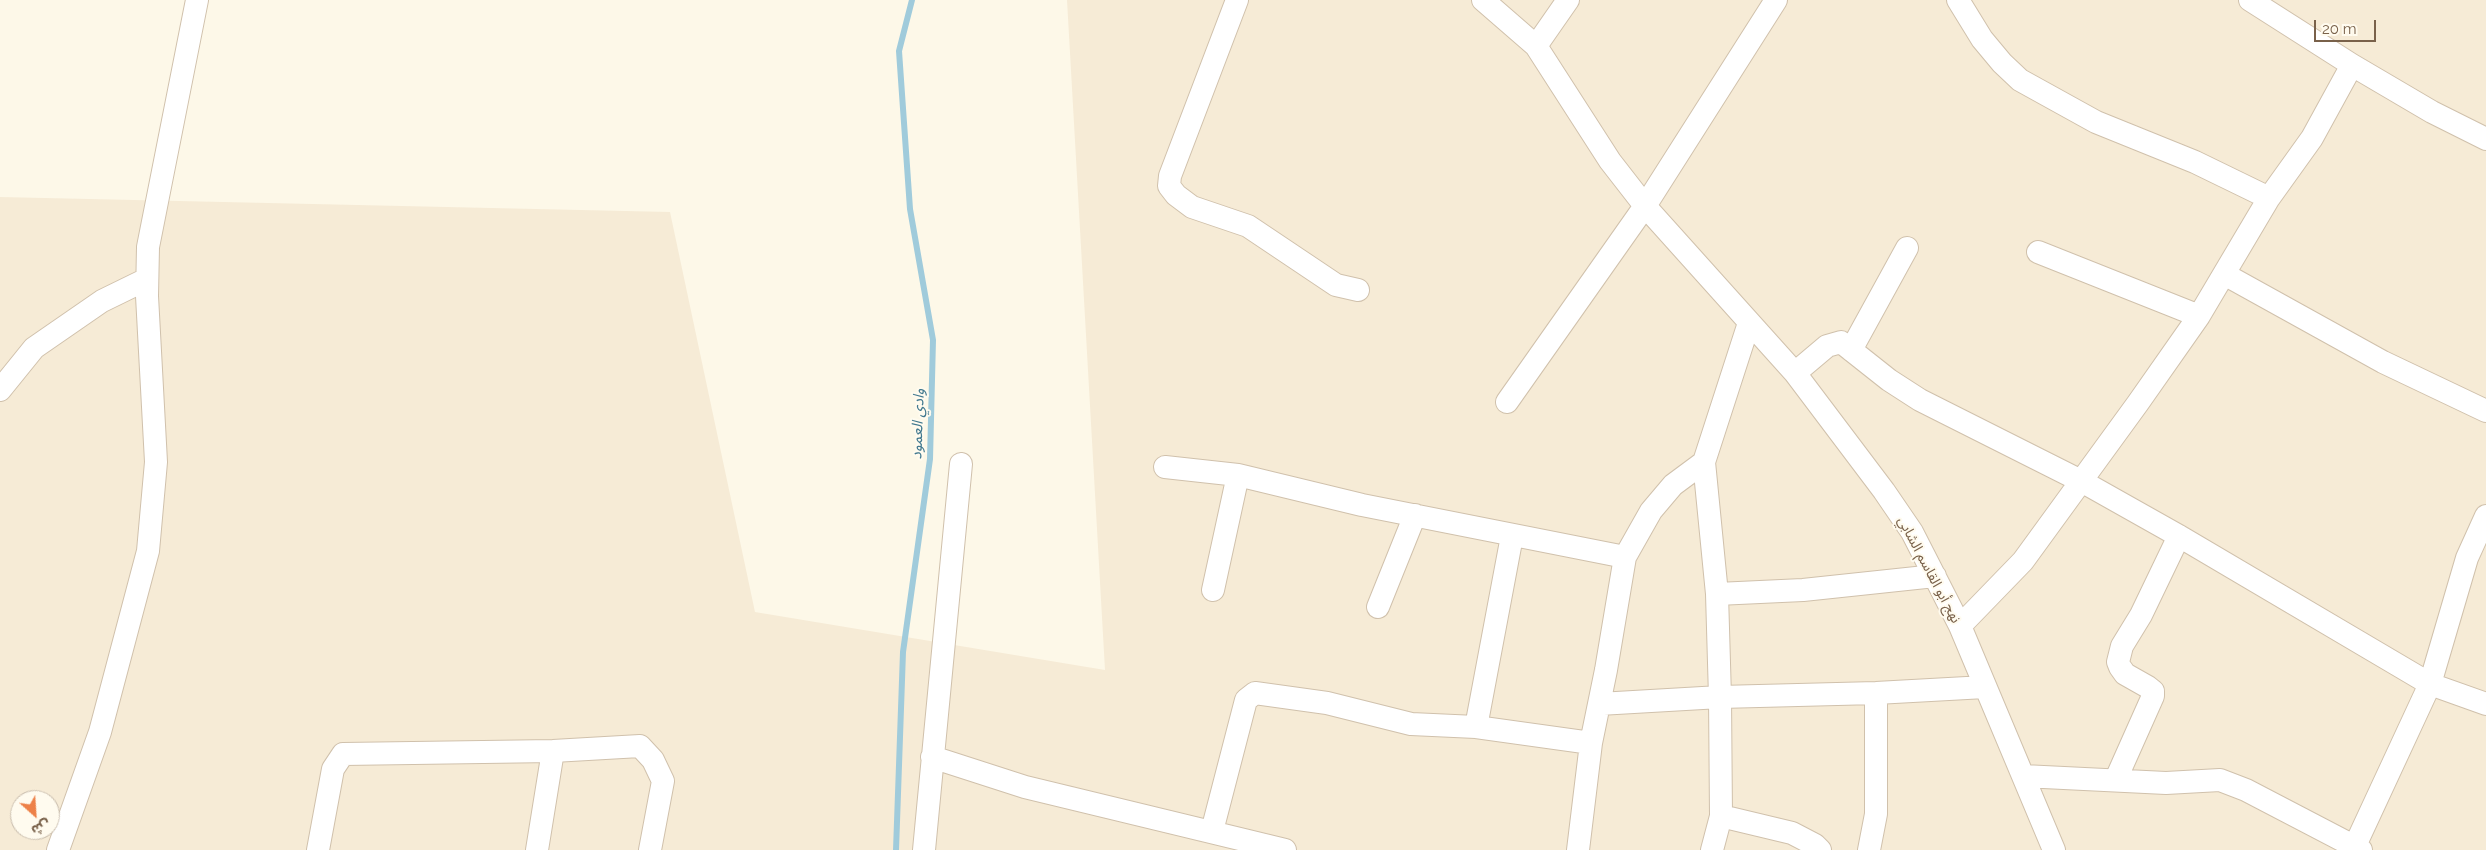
<!DOCTYPE html>
<html>
<head>
<meta charset="utf-8">
<style>
	body { margin:0 }
	#map { position:relative; width:2486px; height:850px; overflow:hidden; background:#fdf8e8; font-family:Raleway,"Noto Sans Arabic",sans-serif }
	canvas { display:block }
	.north { position:absolute; left:10px; top:790px; width:50px; height:50px; box-sizing:border-box; background:#fffbef; border:1px solid #c9bdad; border-radius:50%; rotate:154deg; font-size:14px; font-weight:700; line-height:20px; text-align:center; color:#79614a }
	.north::after { content:''; display:block; margin:auto; width:18px; height:22px; background:#ed8148; clip-path:polygon(50% 0,100% 100%,50% 72%,0 100%) }
	.scale { position:absolute; left:2314px; top:20px; width:62px; height:22px; box-sizing:border-box; border:2px solid #79614a; border-top:0; padding-left:6px; font-size:15px; line-height:18px; white-space:nowrap; color:#79614a; -webkit-text-stroke:4px #fffbef; paint-order:stroke }
</style>
</head>
<body>
<div id="map">
<canvas width="2486" height="850"></canvas>
<div class="north">ش</div>
<div class="scale">20 m</div>
</div>
<script>
const g = document.querySelector('canvas').getContext('2d');
g.lineJoin = 'round';
function fill(path, color) { g.fillStyle = color; g.fill(path, 'evenodd'); }
const shape = rows => new Path2D(rows.map(r => 'M' + r).join(''));
function trace(path, color, width, dash) { g.strokeStyle = color; g.lineWidth = width; g.lineCap = dash ? 'butt' : 'round'; g.setLineDash(dash || []); g.stroke(path); }
function drawText(font, color, halo, rows, align = 'center') {
  g.font = font + ' Raleway,"Noto Sans Arabic",sans-serif'; g.lineWidth = 4; g.setLineDash([]); g.textBaseline = 'middle'; g.strokeStyle = halo; g.fillStyle = color; for (const [text, x, y, turn = 0] of rows) {
    g.save(); g.translate(x, y); g.rotate((+turn || 0) * Math.PI / 180); g.textAlign = isNaN(turn) ? turn : align; if (halo) g.strokeText(text, 0, 0); g.fillText(text, 0, 0); g.restore();
  }
}
fill(shape([
	[1067,0,2486,0,2486,850,0,850,0,197,670,212,755,612,1105,670],
	[20,800,50,800,50,830,20,830]
]), '#f6ebd6');
trace(shape([
	[896,850,903,652,930,459,933,340,910,209,899,51,912,0]
]), '#a0cbdb', 6);
const street = shape([
	[1237,0,1170,176,1169,186,1176,195,1192,207,1248,226,1336,285,1358,290],
	[1483,0,1536,46,1610,161,1645,206,1795,373,1884,491,1912,532,1960,626,2054,850],
	[1958,0,1982,39,2002,63,2020,80,2096,122,2195,162,2269,198],
	[2250,0,2352,65],
	[1536,46,1568,0],
	[2038,252,2199,316],
	[2224,274,2383,362,2486,411],
	[1851,350,1907,248],
	[1795,373,1827,346,1841,342,1889,380,1920,400,2083,482,2179,536,2430,684,2486,704],
	[0,390,34,348,102,301,147,279],
	[1507,402,1645,206,1776,0],
	[1165,467,1238,475,1362,505,1625,557],
	[1213,590,1238,475],
	[1717,594,1803,590,1935,576],
	[1378,607,1415,515],
	[1960,626,2023,561,2138,403,2199,316,2269,198,2312,138,2352,65,2432,112,2486,139],
	[1599,704,1720,697,1876,693,1985,687],
	[1476,727,1512,536],
	[932,757,1025,787,1285,850],
	[2023,776,2166,783,2220,780,2246,790,2361,850],
	[2116,779,2153,696,2153,691,2148,687,2125,674,2120,667,2118,662,2122,646,2141,615,2179,536],
	[1721,816,1792,833,1815,845,1820,850],
	[1212,831,1246,700,1255,693,1327,703,1411,724,1476,727,1591,743],
	[58,850,100,732,148,551,156,462,147,296,148,247,197,0],
	[318,850,333,769,343,754,553,751,640,746,653,760,663,781,650,850],
	[537,850,553,751],
	[924,850,961,464],
	[1578,850,1591,743,1606,670,1625,557,1651,511,1673,485,1704,462],
	[1712,850,1721,816,1720,697,1717,594,1704,462,1749,323],
	[1869,850,1876,814,1876,693],
	[2353,850,2430,684,2467,558,2486,516]
]);
trace(street, '#d0c1ac', 24);
trace(street, '#fff', 22);
drawText('14px', '#79614a', '#fffbef', [
	["نهج أبو القاسم الشابي",1929,570,62]
]);
drawText('italic 15px', '#41788e', '#fffbef', [
	["وادي العمود",918,424,-88]
]);
</script>
</body>
</html>
